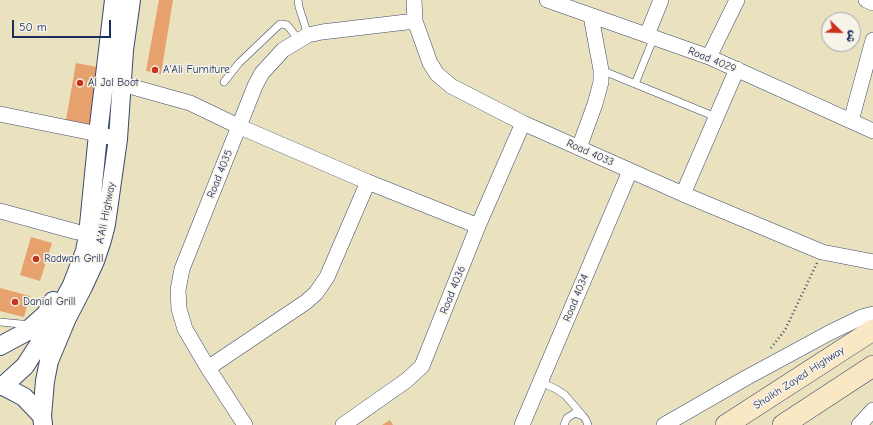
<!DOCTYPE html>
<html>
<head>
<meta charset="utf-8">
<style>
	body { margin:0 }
	#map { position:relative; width:873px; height:425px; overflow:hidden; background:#eae1bf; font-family:"Comic Neue","Playpen Sans Arabic",sans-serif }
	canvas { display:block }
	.north { position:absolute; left:821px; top:12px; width:40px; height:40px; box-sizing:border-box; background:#f7f3e8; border:1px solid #9fa5b1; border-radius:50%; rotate:113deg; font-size:11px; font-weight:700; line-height:16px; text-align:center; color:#1b2f5e }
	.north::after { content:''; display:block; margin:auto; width:14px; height:18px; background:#c8321e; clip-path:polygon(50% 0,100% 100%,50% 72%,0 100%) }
	.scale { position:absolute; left:12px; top:20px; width:99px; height:18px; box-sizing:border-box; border:2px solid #1b2f5e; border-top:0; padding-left:5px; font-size:12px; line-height:14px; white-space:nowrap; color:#1b2f5e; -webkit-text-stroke:3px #f7f3e8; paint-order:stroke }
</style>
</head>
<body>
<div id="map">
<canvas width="873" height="425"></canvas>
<div class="north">ش</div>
<div class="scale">50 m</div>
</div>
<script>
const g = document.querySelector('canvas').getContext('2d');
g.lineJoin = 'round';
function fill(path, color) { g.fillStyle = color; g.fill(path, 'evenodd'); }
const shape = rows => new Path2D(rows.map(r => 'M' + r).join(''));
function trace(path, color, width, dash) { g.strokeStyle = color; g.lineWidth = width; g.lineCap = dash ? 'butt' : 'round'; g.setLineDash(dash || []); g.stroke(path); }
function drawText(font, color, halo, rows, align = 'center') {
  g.font = font + ' "Comic Neue",sans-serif'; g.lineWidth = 3; g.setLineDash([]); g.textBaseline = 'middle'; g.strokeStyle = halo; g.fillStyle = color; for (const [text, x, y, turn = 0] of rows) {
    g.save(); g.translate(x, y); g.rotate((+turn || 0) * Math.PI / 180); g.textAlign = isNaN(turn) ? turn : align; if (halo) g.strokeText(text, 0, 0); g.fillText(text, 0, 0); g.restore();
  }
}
fill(shape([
	[159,0,173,0,161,74,146,71],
	[76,63,103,68,92,125,66,120],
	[31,237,52,243,40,281,20,275],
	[0,288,30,296,24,317,0,311],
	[390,420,393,425,382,425]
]), '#e6a16d');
const service = shape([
	[298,0,299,7,308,35],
	[601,70,716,117],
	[224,82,239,63,280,24,282,24,287,25,299,40],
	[635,84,654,37],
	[0,322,31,325],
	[541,382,556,389,565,395,583,416],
	[564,425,567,418,575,413,583,416,586,420,588,425]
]);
const minor = shape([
	[414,0,415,21,430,63,437,74,451,86,523,123,683,194,822,252,873,262],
	[547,0,709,57,873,131],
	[866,0,873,3],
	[647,35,661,0],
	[709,57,737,0],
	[122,84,190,103,238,126,368,182,478,226],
	[0,114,98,134,118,139],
	[851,121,873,40],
	[579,148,595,104,601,82,601,70,591,16],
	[683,194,737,69],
	[0,211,77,232],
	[208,368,306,302,316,293,327,277,368,182],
	[245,425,208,368,185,329,179,309,178,290,182,269,255,86,262,73,283,50,308,35,322,32,415,21],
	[343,425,407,380,422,366,478,226,523,123],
	[522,425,630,171],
	[664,425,744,379,829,333,862,317,873,314],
	[859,425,873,410]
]);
const tertiary = shape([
	[0,346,26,332,46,314,53,301],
	[0,386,3,386,24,397,42,416,43,424],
	[3,386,25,366,46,333,72,285,85,251,88,235,98,134,114,0],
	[42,416,45,381,49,361,67,318,83,287,95,261,102,240,106,224,118,139,124,50,131,0]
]);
const secondary = shape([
	[726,425,873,330],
	[783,425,873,366]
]);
trace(service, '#3a4a6d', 8);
trace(minor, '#3a4a6d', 16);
trace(tertiary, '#3a4a6d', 20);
trace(secondary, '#3a4a6d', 22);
trace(shape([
	[771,348,785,330,817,263]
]), '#3a4a6d', 2.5, [1, 3]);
trace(service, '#fff', 7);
trace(minor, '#fff', 15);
trace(tertiary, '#fff', 18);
trace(secondary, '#fae7c3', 21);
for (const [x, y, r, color] of [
	[155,70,4,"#c8321e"],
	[80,83,4,"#c8321e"],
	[36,259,4,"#c8321e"],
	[15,302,4,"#c8321e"]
]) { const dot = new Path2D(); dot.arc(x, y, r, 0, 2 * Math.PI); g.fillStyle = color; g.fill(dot); trace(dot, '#f7f3e8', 1.5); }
drawText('11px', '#1b2f5e', '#f7f3e8', [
	["Road 4029",712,60,22],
	["Road 4033",590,153,24],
	["Road 4035",220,174,-68],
	["A'Ali Highway",106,213,-79],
	["Road 4036",453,290,-68],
	["Road 4034",576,298,-68],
	["Shaikh Zayed Highway",799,378,-33]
]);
drawText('11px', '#1b2f5e', '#f7f3e8', [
	["A'Ali Furniture",163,70],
	["Al Jal Boot",88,83],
	["Radwan Grill",44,259],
	["Danial Grill",23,302]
], 'left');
</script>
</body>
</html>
